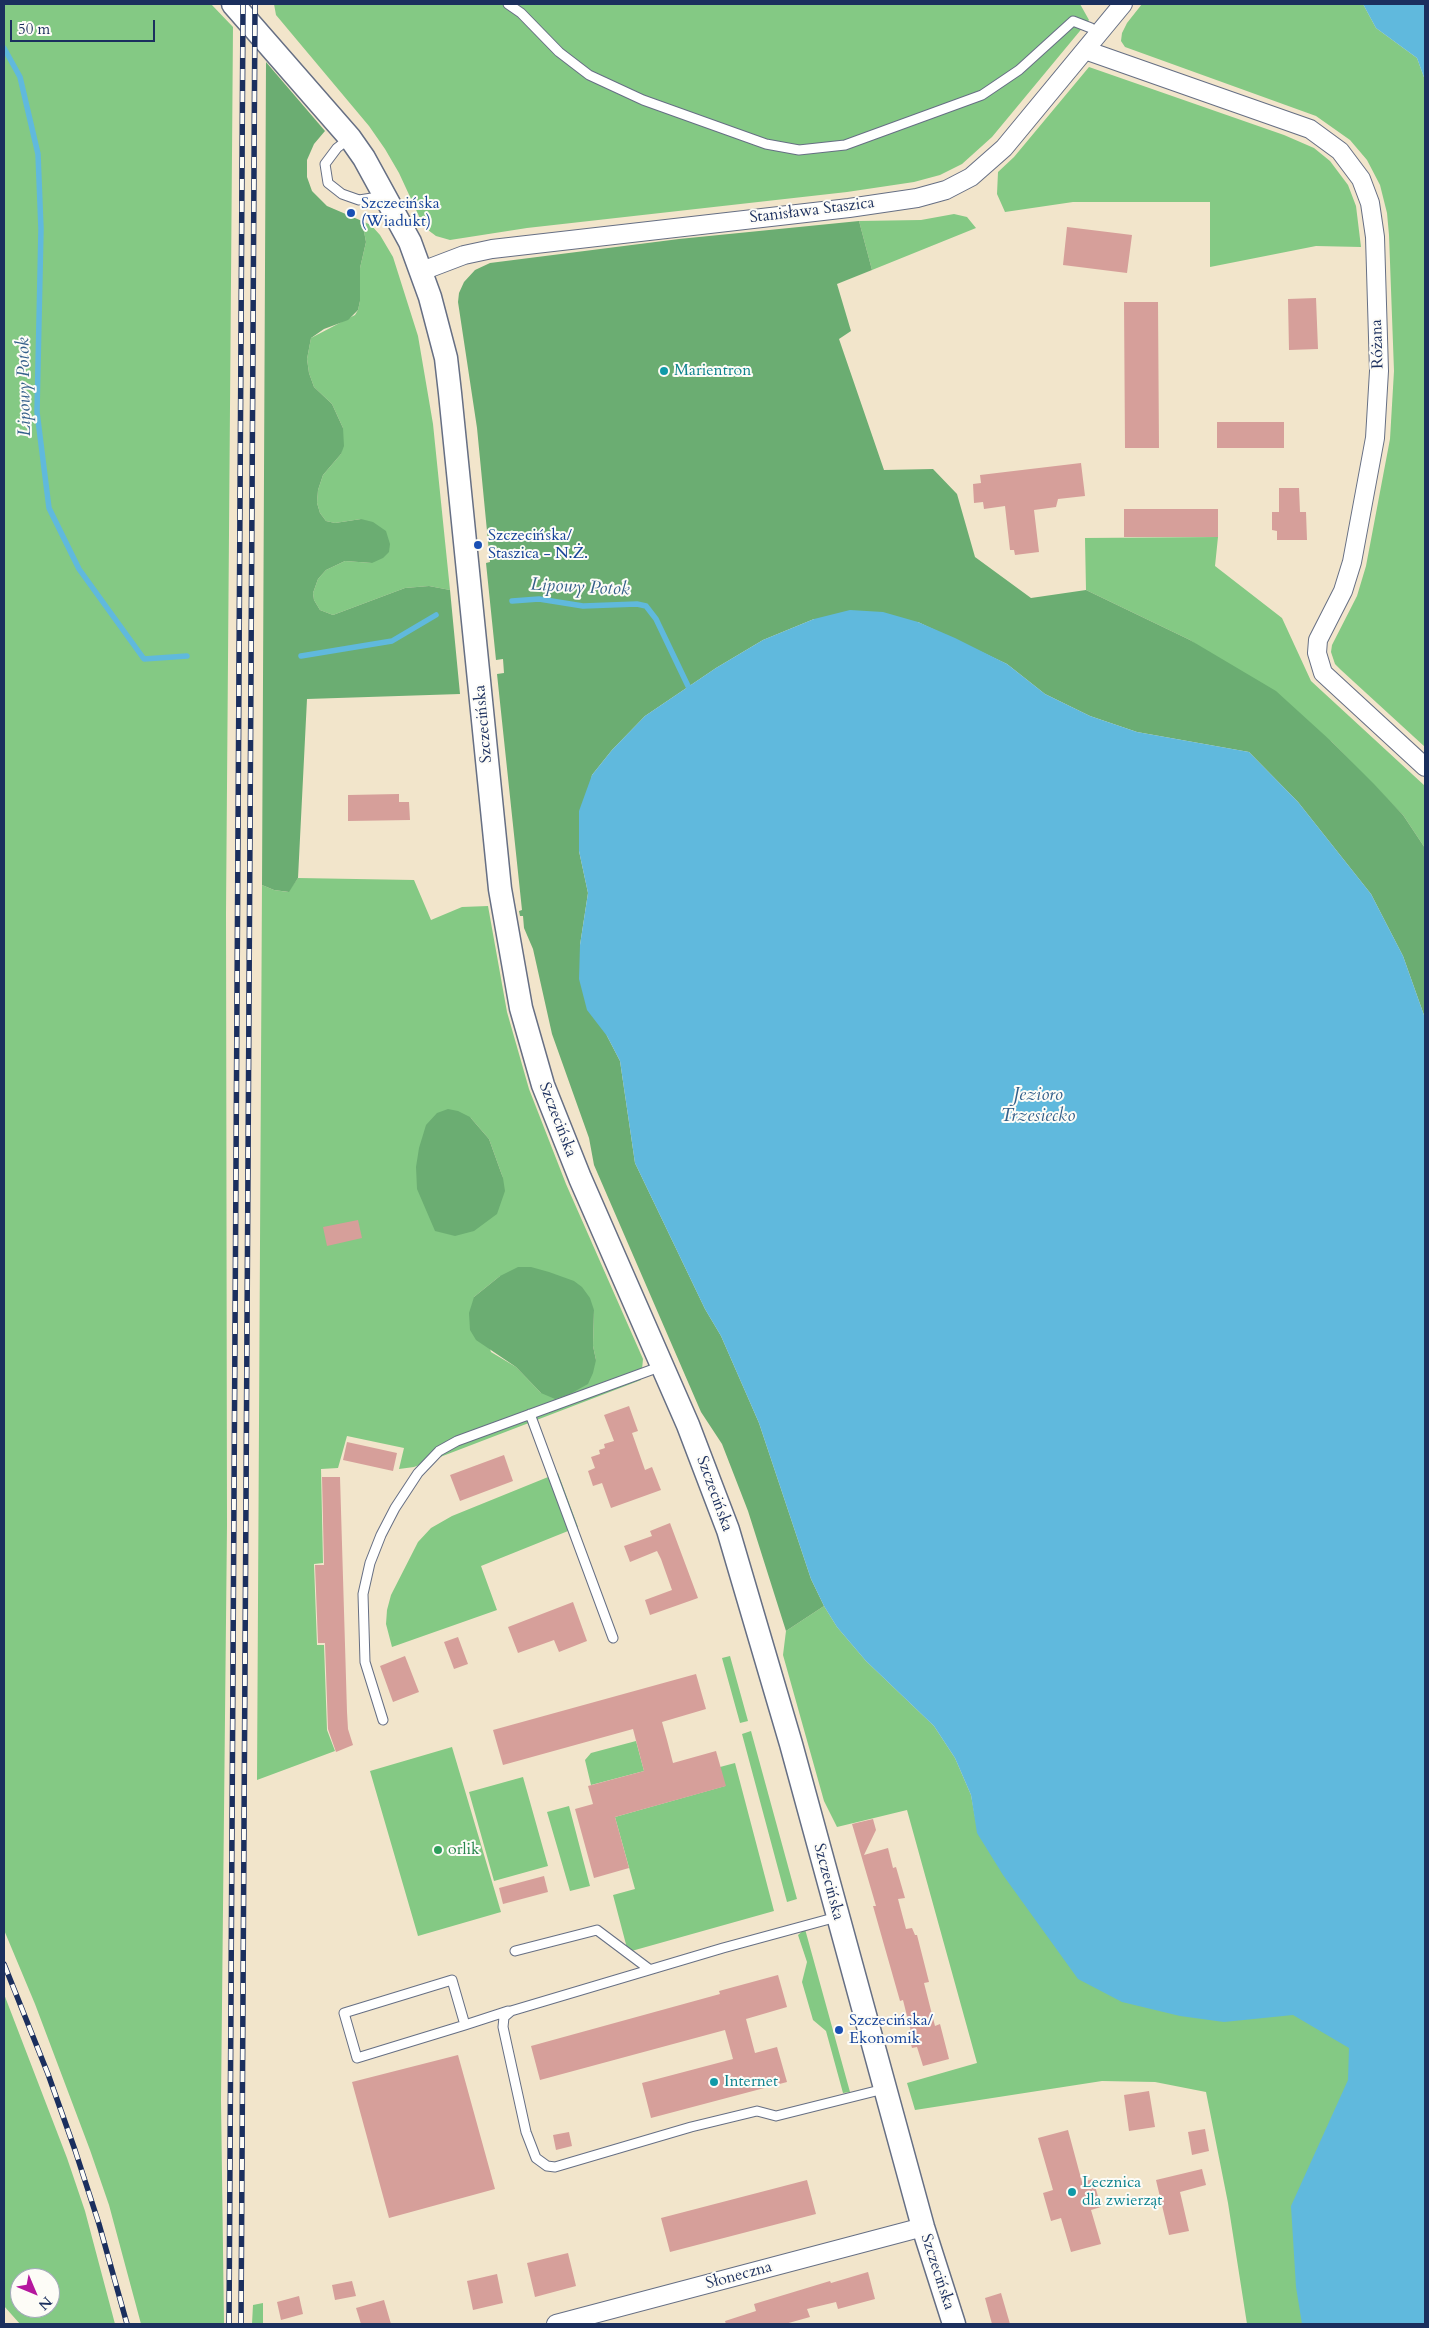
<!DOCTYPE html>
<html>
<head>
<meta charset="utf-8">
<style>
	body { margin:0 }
	#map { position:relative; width:1429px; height:2328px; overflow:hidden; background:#f2e5cb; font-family:Cardo,serif }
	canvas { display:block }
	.frame { position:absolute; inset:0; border:5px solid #1b2f5e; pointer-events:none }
	.north { position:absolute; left:10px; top:2268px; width:50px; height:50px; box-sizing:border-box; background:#fdfcf7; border:1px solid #a3aaba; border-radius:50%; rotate:135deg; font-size:14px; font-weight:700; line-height:20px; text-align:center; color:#1b2f5e }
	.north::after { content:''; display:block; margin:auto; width:18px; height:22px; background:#b5179e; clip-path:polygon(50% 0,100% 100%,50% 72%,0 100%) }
	.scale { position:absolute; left:10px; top:20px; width:145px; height:22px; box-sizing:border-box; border:2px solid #1b2f5e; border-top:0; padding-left:6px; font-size:15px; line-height:18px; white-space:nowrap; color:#1b2f5e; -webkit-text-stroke:4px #fdfcf7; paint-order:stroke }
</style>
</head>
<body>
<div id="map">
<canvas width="1429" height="2328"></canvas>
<div class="frame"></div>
<div class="north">N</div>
<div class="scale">50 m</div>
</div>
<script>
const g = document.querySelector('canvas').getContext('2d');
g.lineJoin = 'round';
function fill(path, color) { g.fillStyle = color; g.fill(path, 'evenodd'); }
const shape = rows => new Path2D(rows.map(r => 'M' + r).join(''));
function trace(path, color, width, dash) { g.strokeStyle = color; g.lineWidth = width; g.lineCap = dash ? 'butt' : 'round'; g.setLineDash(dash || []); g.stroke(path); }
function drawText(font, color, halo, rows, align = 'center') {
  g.font = font + ' Cardo,serif'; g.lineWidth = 4; g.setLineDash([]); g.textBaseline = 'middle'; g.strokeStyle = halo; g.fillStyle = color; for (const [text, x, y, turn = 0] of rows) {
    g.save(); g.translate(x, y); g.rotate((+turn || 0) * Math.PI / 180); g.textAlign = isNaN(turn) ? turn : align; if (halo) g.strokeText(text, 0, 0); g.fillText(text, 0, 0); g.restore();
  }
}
fill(shape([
	[4,4,211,4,233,27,226,912,227,1525,221,2100,224,2324,141,2324,109,2205,90,2150,35,2004,4,1930],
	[274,4,1080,4,1089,20,992,137,962,164,940,175,914,182,847,192,527,228,450,240,436,236,424,227,399,173,385,149,369,126,276,15],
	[1142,4,1363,4,1376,28,1417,58,1425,80,1425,747,1341,670,1335,664,1331,652,1332,645,1357,596,1366,566,1390,439,1394,371,1389,235,1387,213,1380,185,1367,160,1350,140,1316,116,1125,47,1121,41,1122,33,1127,23],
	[1089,67,1284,135,1314,148,1330,161,1348,185,1356,206,1361,247,1316,246,1210,267,1210,202,1073,202,1005,212,997,194,998,172,1014,157],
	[954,214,967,217,976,228,872,270,859,221,921,220],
	[362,221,371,225,380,235,393,257,418,336,433,424,450,590,429,586,405,588,333,615,320,610,314,600,313,593,318,579,326,570,345,561,372,563,361,519,335,523,326,521,320,513,317,503,318,490,323,475,341,454,343,428,332,404,314,387,309,373,307,359,311,338,355,315,358,310,360,301,360,268,366,242],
	[1218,537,1215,566,1282,618,1311,681,1425,786,1425,848,1403,815,1332,742,1190,640,1086,590,1085,538],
	[298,878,414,880,431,920,462,907,488,906,507,1012,529,1089,566,1184,643,1359,641,1380,414,1467,399,1469,404,1448,347,1436,338,1468,321,1469,323,1563,314,1564,317,1645,324,1645,327,1730,335,1751,257,1780,262,885,274,890,288,892],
	[470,1117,489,1139,503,1178],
	[500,1276,594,1310,593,1346,596,1360,541,1393,516,1367,491,1352,474,1297],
	[558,1473,578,1527,481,1566,497,1610,392,1647,386,1624,387,1610,391,1595,418,1542,431,1528,452,1516],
	[824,1606,837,1627,866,1661,934,1726,955,1758,971,1795,978,1833,1358,1994,1367,2324,1247,2324,1228,2203,1206,2092,1155,2082,1102,2081,915,2110,907,2083,977,2063,907,1810,837,1827,824,1801,783,1655,786,1631],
	[730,1656,748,1721,740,1723,722,1658],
	[751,1731,797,1899,787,1902,742,1734],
	[636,1741,644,1771,591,1785,585,1760,591,1753],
	[452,1747,501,1912,418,1936,370,1771],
	[735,1763,774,1911,628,1952,613,1895,635,1889,615,1817,725,1786,720,1767],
	[523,1777,548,1866,494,1881,469,1792],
	[569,1806,590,1886,570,1891,547,1812],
	[805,1929,850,2092,843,2093,826,2031,813,2020,802,1982,807,1962,798,1935],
	[4,1994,67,2158,85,2211,115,2324,20,2324,4,2306],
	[20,2278,50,2278,50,2308,20,2308],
	[263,2303,263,2324,252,2324,253,2305]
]), '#84c984');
fill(shape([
	[266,62,325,131,314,144,307,160,307,177,312,191,327,206,362,221,366,242,360,268,360,301,358,310,348,320,324,329,311,338,307,359,309,373,314,387,332,404,343,428,344,446,341,454,323,475,318,490,317,503,320,513,326,521,335,523,361,519,373,522,386,531,390,544,389,552,383,558,372,563,345,561,326,570,318,579,313,593,314,600,320,610,333,615,405,588,429,586,450,590,460,694,307,699,298,878,289,892,274,890,262,885],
	[859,221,872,270,837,284,851,331,839,339,884,470,933,469,957,494,975,557,1031,598,1086,590,1190,640,1276,691,1332,742,1374,784,1403,815,1425,848,1425,1018,1403,956,1371,894,1298,802,1249,752,1137,732,1090,716,1045,694,1007,664,918,622,814,619,763,640,716,668,645,716,612,750,592,775,579,851,588,893,580,945,607,1036,620,1061,635,1163,705,1309,721,1336,759,1423,811,1579,824,1606,786,1631,748,1511,722,1444,701,1412,594,1165,589,1138,552,1034,533,949,524,928,523,916,520,916,519,911,522,910,497,674,504,673,503,659,496,660,486,563,490,562,477,428,458,302,459,293,464,282,475,270,490,263,679,239],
	[448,1109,458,1111,470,1117,489,1139,503,1178,505,1191,497,1214,474,1231,455,1236,435,1231,417,1189,416,1167,419,1148,426,1125,437,1113],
	[518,1267,531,1267,549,1272,574,1281,582,1287,590,1298,594,1310,593,1346,596,1360,593,1373,588,1384,568,1395,555,1399,541,1393,516,1367,476,1340,470,1330,469,1313,474,1297,500,1276]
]), '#6bad72');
fill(shape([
	[1363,4,1425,4,1425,80,1417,58,1376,28],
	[850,610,883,612,918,622,955,638,1007,664,1045,694,1090,716,1137,732,1249,752,1298,802,1371,894,1403,956,1425,1018,1425,2324,1302,2324,1296,2287,1291,2206,1348,2080,1349,2048,1293,2015,1224,2022,1180,2016,1122,2002,1078,1979,1003,1875,977,1833,971,1795,955,1758,934,1726,866,1661,837,1627,824,1606,811,1579,759,1423,721,1336,705,1309,635,1163,620,1061,607,1036,587,1010,579,979,580,945,588,893,579,851,579,811,592,775,612,750,645,716,716,668,763,640,814,619]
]), '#60b9dd');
trace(shape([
	[4,48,20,77,38,154,41,229,37,412,49,508,79,569,144,659,187,656],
	[512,601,539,599,583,606,637,604,646,606,656,619,688,686],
	[301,656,392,641,436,615]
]), '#60b9dd', 5.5);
fill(shape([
	[1067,227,1132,235,1127,273,1063,265],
	[1316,298,1318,349,1289,350,1288,299],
	[1124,302,1158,302,1159,448,1125,448],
	[1217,422,1284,422,1284,448,1217,448],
	[1081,463,1085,496,1058,499,1056,507,1034,510,1039,552,1015,555,1014,550,1010,550,1005,506,984,509,983,502,974,503,973,484,981,483,980,475],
	[1279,488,1299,488,1300,512,1306,512,1307,540,1277,540,1277,531,1272,530,1272,512,1279,512],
	[1124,509,1218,509,1218,537,1124,537],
	[399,794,399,802,409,802,410,820,348,821,348,795],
	[358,1220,362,1238,327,1246,323,1227],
	[629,1406,638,1431,632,1433,645,1470,652,1467,661,1490,611,1508,602,1483,593,1486,588,1471,595,1468,591,1457,600,1454,599,1450,605,1448,604,1444,614,1441,604,1415],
	[347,1442,397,1453,393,1471,343,1460],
	[504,1455,513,1481,460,1501,450,1475],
	[322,1477,340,1477,347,1712,348,1729,353,1745,336,1752,328,1729,325,1643,318,1643,315,1565,324,1565],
	[670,1523,698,1598,650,1615,645,1600,672,1590,661,1559,657,1551,630,1562,624,1546,652,1536,650,1531],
	[573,1602,587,1641,559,1652,554,1640,518,1653,508,1627],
	[458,1637,468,1664,454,1669,444,1642],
	[405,1656,419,1692,393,1702,380,1666],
	[696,1674,706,1709,662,1722,667,1740,673,1763,716,1751,726,1786,615,1817,629,1868,594,1878,575,1809,593,1804,588,1786,644,1771,633,1729,503,1765,493,1730],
	[873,1819,876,1830,864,1855,888,1848,893,1868,896,1867,905,1898,898,1899,906,1929,912,1928,915,1935,917,1935,929,1982,924,1983,935,2026,940,2024,949,2059,923,2066,917,2047,912,2048,908,2033,911,2032,903,2000,900,2001,873,1906,876,1906,852,1824],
	[544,1876,548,1892,503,1904,499,1888],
	[778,1975,787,2007,746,2019,755,2053,777,2047,787,2082,651,2118,642,2083,733,2059,725,2030,540,2080,531,2046,720,1994,719,1991],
	[458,2055,495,2189,389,2218,352,2082],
	[1149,2091,1155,2127,1129,2131,1124,2095],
	[1205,2129,1209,2151,1192,2155,1188,2132],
	[1068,2130,1082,2182,1093,2179,1101,2207,1091,2210,1101,2244,1071,2252,1061,2218,1051,2221,1043,2193,1053,2190,1038,2138],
	[569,2132,572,2146,556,2150,553,2135],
	[1202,2169,1206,2185,1180,2192,1189,2231,1169,2235,1156,2180],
	[807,2180,816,2214,670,2252,661,2218],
	[568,2253,576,2286,535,2297,527,2263],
	[868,2272,875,2299,838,2309,836,2302,807,2309,810,2317,785,2324,726,2324,725,2321,756,2311,754,2304,830,2281,831,2283],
	[497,2274,503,2303,473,2310,467,2281],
	[352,2281,356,2296,335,2300,332,2285],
	[1001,2293,1010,2324,992,2324,985,2298],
	[299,2296,303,2314,281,2320,277,2302],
	[384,2300,391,2324,361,2324,356,2308]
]), '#d69f9a');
const service = shape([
	[508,4,521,13,559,52,589,75,643,100,766,144,799,150,845,145,982,95,1019,70,1073,21,1091,28,1099,34],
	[350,138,337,148,325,164,328,183,342,194,359,200,385,196],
	[530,1414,613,1638],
	[383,1720,365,1662,363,1594,370,1563,381,1535,395,1508,418,1473,439,1451,457,1441,662,1366],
	[837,1917,723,1948,511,2011,504,2017,503,2027,526,2132,536,2158,547,2166,555,2167,691,2127,757,2111,776,2116,884,2089],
	[515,1951,597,1930,649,1969],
	[465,2025,452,1980,344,2013,357,2058,465,2025,508,2011]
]);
const minor = shape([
	[1085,50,1310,129,1340,151,1361,179,1370,203,1375,237,1379,371,1375,438,1352,562,1343,591,1318,640,1317,653,1323,673,1425,767],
	[422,271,464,255,492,249,849,208,917,198,946,190,971,177,1004,148,1123,4],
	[556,2324,923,2227]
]);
const tertiary = shape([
	[233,4,350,138,364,158,410,242,430,297,446,358,450,393,500,889,521,1008,543,1085,580,1178,688,1425,728,1530,791,1744,923,2227,954,2324]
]);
trace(service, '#666f84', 11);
trace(minor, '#666f84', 20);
trace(tertiary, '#666f84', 25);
trace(service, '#fff', 9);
trace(minor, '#fff', 18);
trace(tertiary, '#fff', 22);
const rail = shape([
	[4,1964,48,2074,75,2150,99,2224,127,2324],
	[229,2324,243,4],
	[241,2324,255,4]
]);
trace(rail, '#1b2f5e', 5.5);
trace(rail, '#fdfcf7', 4, [11]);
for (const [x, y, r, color] of [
	[351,213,5,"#1a4fb4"],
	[664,371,5,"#0f9aa8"],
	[478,545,5,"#1a4fb4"],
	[438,1850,5,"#2e9e5b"],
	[839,2030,5,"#1a4fb4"],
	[714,2082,5,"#0f9aa8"],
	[1072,2192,5,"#0f9aa8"]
]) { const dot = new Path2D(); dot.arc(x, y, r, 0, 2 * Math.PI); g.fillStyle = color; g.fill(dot); trace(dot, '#fdfcf7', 2); }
drawText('16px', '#164399', '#fdfcf7', [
	["Szczecińska",361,204],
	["(Wiadukt)",361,222],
	["Szczecińska/",488,536],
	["Staszica - N.Ż.",488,554],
	["Szczecińska/",849,2021],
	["Ekonomik",849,2039]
], 'left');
drawText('16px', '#1b2f5e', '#fdfcf7', [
	["Stanisława Staszica",812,211,-7],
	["Różana",1378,344,-92],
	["Szczecińska",484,724,-95],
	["Szczecińska",557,1120,69],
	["Szczecińska",714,1494,70],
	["Szczecińska",828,1882,75],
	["Szczecińska",937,2272,72],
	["Słoneczna",739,2276,-15]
]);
drawText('16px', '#0d838f', '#fdfcf7', [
	["Marientron",674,371],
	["Internet",724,2082],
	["Lecznica",1082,2183],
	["dla zwierząt",1082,2201]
], 'left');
drawText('16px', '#27864d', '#fdfcf7', [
	["orlik",448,1850]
], 'left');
drawText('italic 18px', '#335f8a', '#fdfcf7', [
	["Lipowy Potok",25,387,-91],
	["Lipowy Potok",580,588,3],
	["Jezioro",1038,1096],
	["Trzesiecko",1038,1117]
]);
</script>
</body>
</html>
